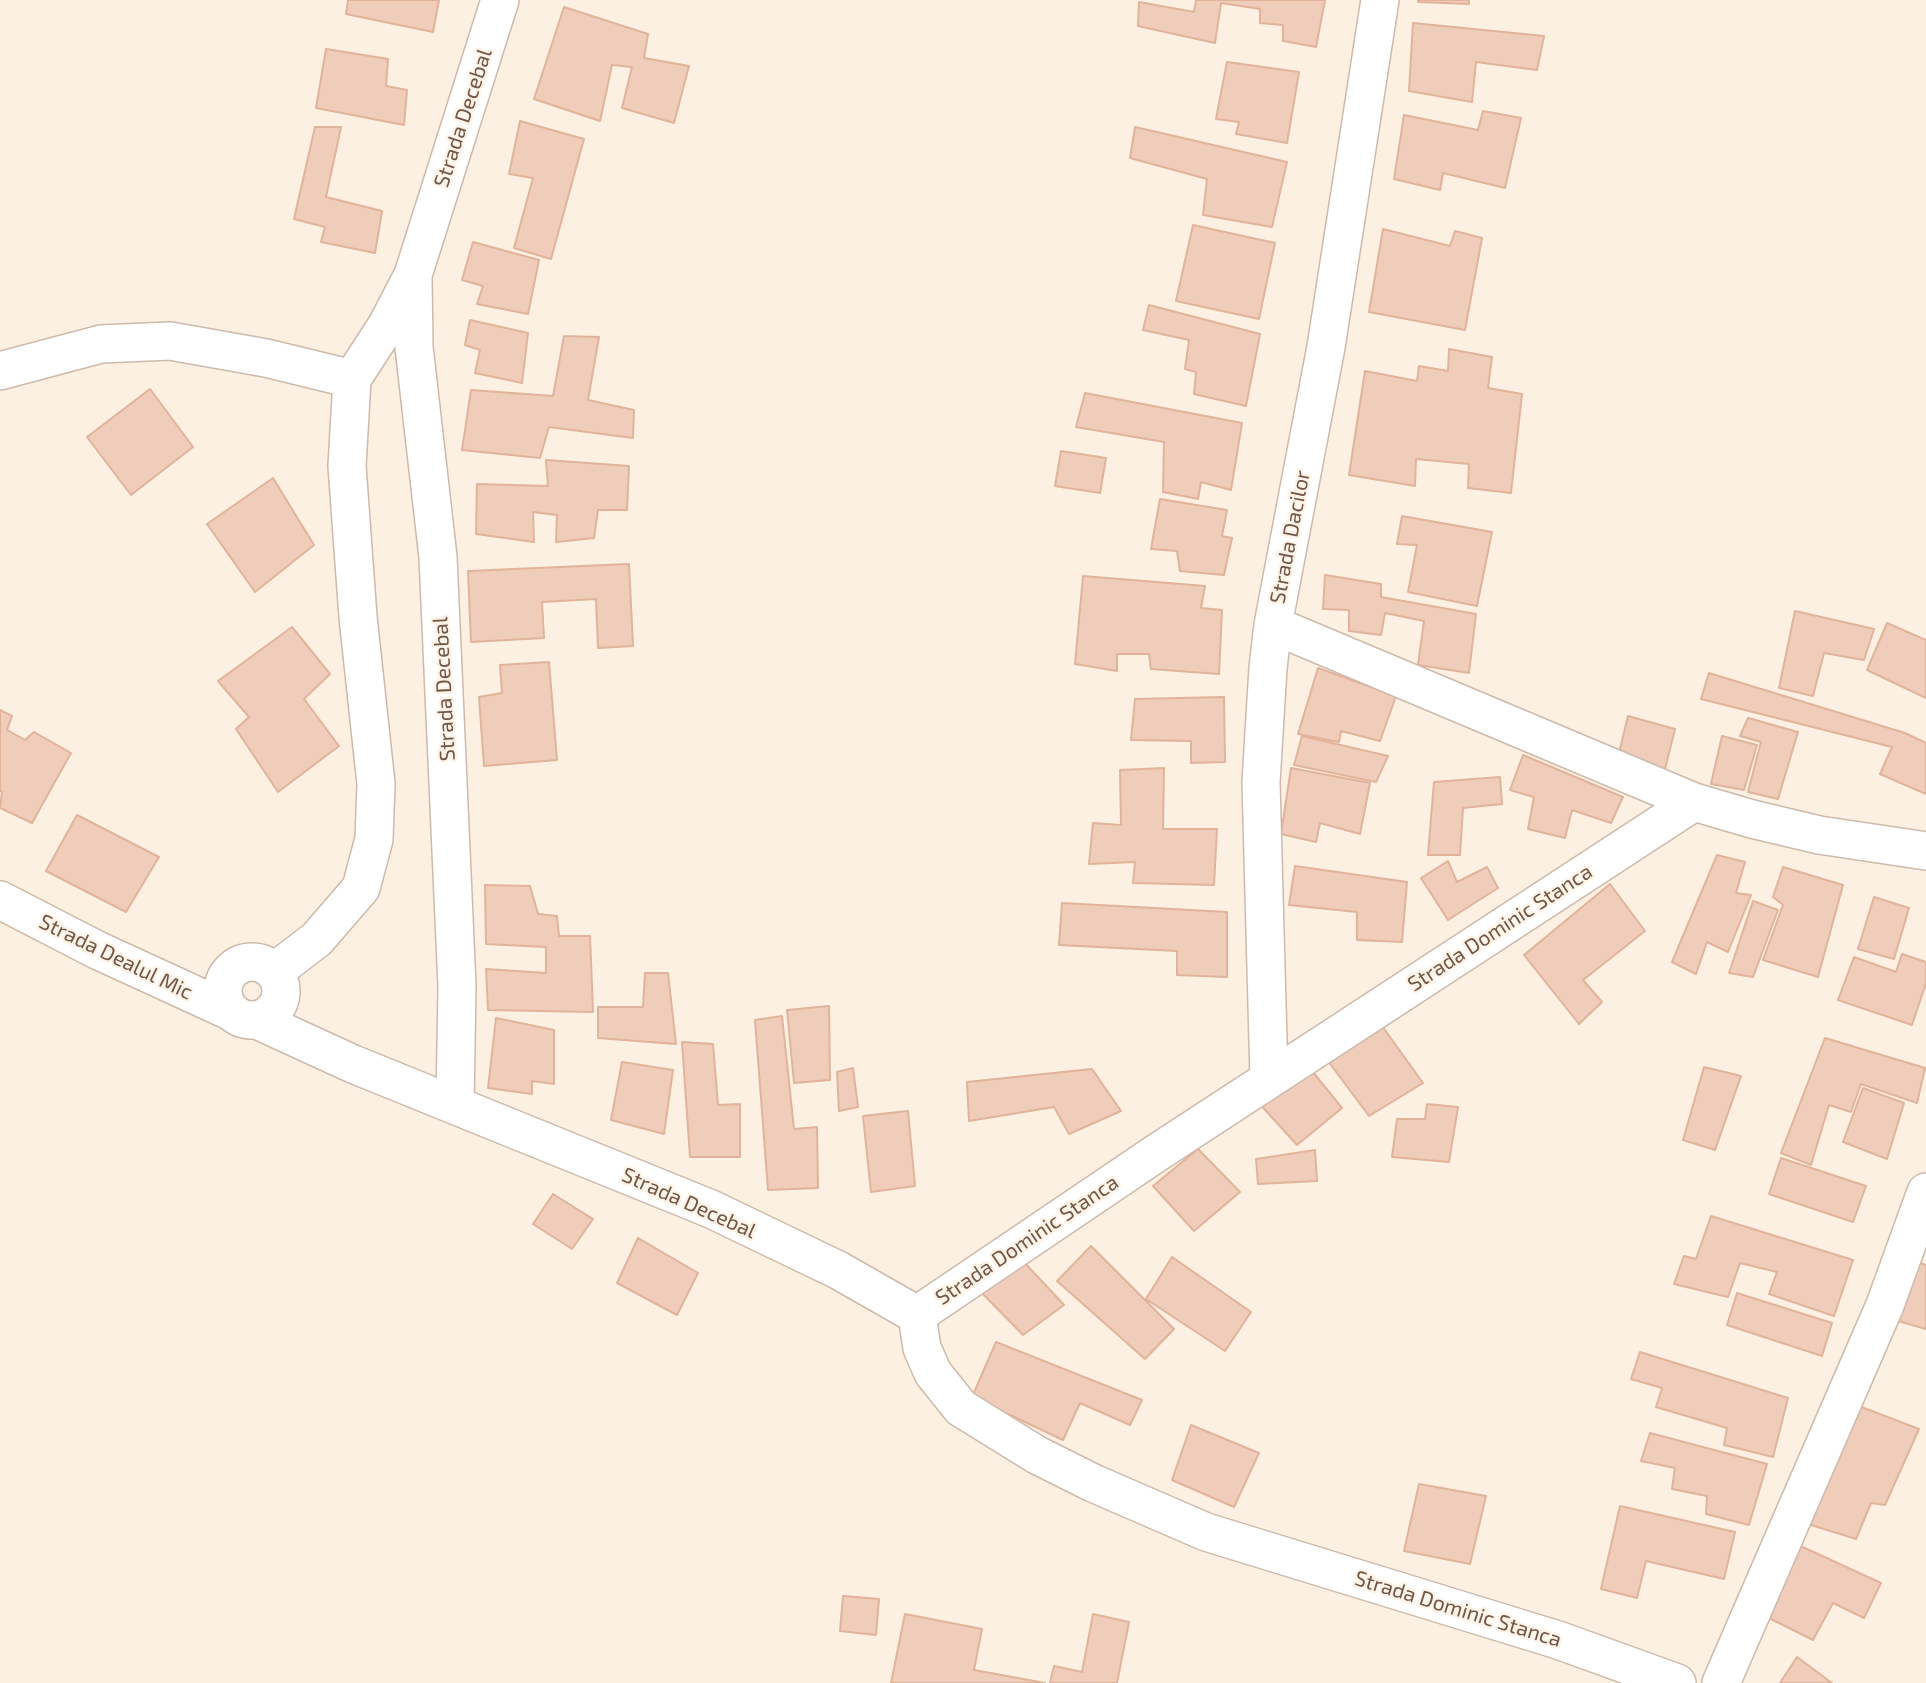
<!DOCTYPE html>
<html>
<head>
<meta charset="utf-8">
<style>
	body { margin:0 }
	canvas { display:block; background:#fbf0e1 }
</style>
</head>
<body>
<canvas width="1926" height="1683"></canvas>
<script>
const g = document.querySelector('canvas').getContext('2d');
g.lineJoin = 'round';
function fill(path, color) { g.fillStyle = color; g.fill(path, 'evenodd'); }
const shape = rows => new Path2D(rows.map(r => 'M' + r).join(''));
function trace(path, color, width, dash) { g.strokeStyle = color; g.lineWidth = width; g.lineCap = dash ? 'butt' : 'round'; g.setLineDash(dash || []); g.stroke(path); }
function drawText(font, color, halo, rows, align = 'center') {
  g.font = font + ' "Exo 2",sans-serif'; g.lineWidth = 5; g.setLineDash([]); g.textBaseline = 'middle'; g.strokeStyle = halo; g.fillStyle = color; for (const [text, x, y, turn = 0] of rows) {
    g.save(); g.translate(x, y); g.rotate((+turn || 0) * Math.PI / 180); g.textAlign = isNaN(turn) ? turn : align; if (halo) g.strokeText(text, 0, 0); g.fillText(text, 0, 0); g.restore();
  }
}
const building = shape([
	[348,0,439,0,433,32,346,14,348,0],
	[1196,0,1325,0,1316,47,1283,41,1283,25,1260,23,1260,9,1221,3,1215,43,1138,26,1139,2,1194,12,1196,0],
	[1418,0,1469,0,1469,4,1418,2,1418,0],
	[564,7,648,34,644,58,689,66,674,123,622,108,632,67,612,65,600,121,534,99,564,7],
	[1413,23,1544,36,1537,70,1476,62,1472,102,1409,91,1413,23],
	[326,49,388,59,386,86,407,90,404,125,316,108,326,49],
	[1227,62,1299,72,1287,143,1236,134,1239,122,1216,119,1227,62],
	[1483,111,1521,118,1505,188,1443,173,1440,190,1394,179,1404,115,1478,130,1483,111],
	[520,121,584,139,551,259,514,248,533,178,509,174,520,121],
	[315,127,341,127,326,197,382,211,375,253,321,242,325,227,294,219,315,127],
	[1135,127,1287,162,1272,227,1203,215,1207,179,1130,158,1135,127],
	[1193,225,1275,243,1259,319,1176,301,1193,225],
	[1383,229,1450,246,1455,231,1482,238,1465,330,1369,312,1383,229],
	[473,242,539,260,528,314,477,304,483,286,462,280,473,242],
	[1149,305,1260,334,1246,406,1194,394,1196,372,1185,369,1189,340,1143,330,1149,305],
	[470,320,528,333,522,383,475,373,480,350,465,345,470,320],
	[564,336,599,337,588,400,634,410,633,438,549,427,540,458,462,450,471,390,553,396,564,336],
	[1449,349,1492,357,1488,388,1522,394,1511,493,1468,488,1469,464,1416,459,1415,486,1349,475,1365,371,1417,381,1419,366,1448,371,1449,349],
	[150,389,193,447,131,495,87,437,150,389],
	[1085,393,1242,423,1231,490,1201,482,1198,499,1163,492,1164,442,1076,427,1085,393],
	[1061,451,1106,458,1100,493,1055,486,1061,451],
	[546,460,629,466,627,510,598,510,594,538,556,542,557,515,533,512,534,542,476,534,477,484,548,486,546,460],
	[273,478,314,545,255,592,207,524,273,478],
	[1160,499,1227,510,1222,536,1232,538,1224,575,1180,571,1177,551,1151,549,1160,499],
	[1402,516,1492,532,1477,606,1408,592,1417,545,1397,544,1402,516],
	[629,564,633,646,598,648,596,599,542,602,544,638,471,642,468,571,629,564],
	[1325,575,1381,584,1381,597,1476,614,1469,673,1418,665,1424,621,1385,613,1381,635,1349,631,1349,610,1323,609,1325,575],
	[1083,576,1205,586,1201,608,1222,610,1219,674,1151,669,1149,654,1117,654,1117,671,1075,664,1083,576],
	[1795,611,1874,629,1864,660,1824,653,1813,696,1779,688,1795,611],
	[1887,623,1926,640,1926,698,1867,670,1887,623],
	[292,627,330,674,304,699,339,746,278,792,236,729,249,717,218,681,292,627],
	[549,662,557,760,484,766,479,697,502,693,500,665,549,662],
	[1318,668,1396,696,1380,741,1341,731,1339,742,1298,734,1318,668],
	[1709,673,1905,733,1926,743,1926,794,1880,774,1892,747,1701,699,1709,673],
	[1224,697,1225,762,1191,763,1191,741,1131,740,1135,699,1224,697],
	[0,710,12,716,7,730,25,740,34,732,71,753,32,823,0,808,2,792,0,791,0,710],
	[1628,716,1675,729,1665,769,1619,753,1628,716],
	[1748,718,1798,732,1778,799,1748,792,1761,742,1740,736,1748,718],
	[1302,736,1388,756,1376,782,1294,765,1302,736],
	[1722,736,1757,745,1744,790,1711,784,1722,736],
	[1523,755,1623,797,1611,823,1572,810,1565,838,1528,829,1534,797,1510,790,1523,755],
	[1164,768,1163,829,1217,829,1214,885,1133,883,1135,862,1089,864,1093,823,1121,825,1120,770,1164,768],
	[1291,768,1370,783,1360,834,1320,823,1316,842,1281,834,1291,768],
	[1500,777,1502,804,1463,808,1460,855,1428,855,1434,782,1500,777],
	[77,815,159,857,126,912,46,871,77,815],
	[1717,855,1745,862,1736,893,1751,895,1728,952,1707,942,1696,974,1672,962,1717,855],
	[1448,861,1457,882,1487,867,1498,888,1448,920,1421,878,1448,861],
	[1295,866,1407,882,1402,942,1357,940,1357,912,1289,905,1295,866],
	[1783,867,1843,885,1818,977,1763,960,1783,905,1773,897,1783,867],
	[1610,884,1645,931,1583,980,1602,1002,1579,1024,1524,955,1610,884],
	[485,885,530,886,538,914,557,916,559,936,590,936,593,1012,488,1010,486,969,546,973,546,947,486,944,485,885],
	[1874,897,1909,908,1894,959,1858,949,1874,897],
	[1753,901,1778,910,1753,977,1729,973,1753,901],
	[1062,903,1227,912,1227,977,1177,975,1177,951,1059,945,1062,903],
	[1902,954,1926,962,1926,983,1912,1025,1838,1000,1854,957,1896,972,1902,954],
	[645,973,668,973,676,1044,598,1038,598,1007,643,1007,645,973],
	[829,1006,830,1080,794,1083,787,1010,829,1006],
	[782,1016,794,1129,817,1127,818,1188,768,1190,755,1020,782,1016],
	[496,1018,554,1030,554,1084,532,1081,532,1094,488,1088,496,1018],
	[1377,1019,1423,1083,1369,1116,1325,1057,1377,1019],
	[1825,1038,1925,1068,1917,1103,1861,1084,1851,1112,1829,1105,1811,1165,1781,1153,1825,1038],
	[682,1042,713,1044,718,1105,740,1104,740,1157,690,1157,682,1042],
	[622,1062,673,1070,664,1134,611,1120,622,1062],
	[1308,1066,1342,1108,1297,1145,1258,1102,1308,1066],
	[1704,1067,1741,1076,1715,1150,1683,1140,1704,1067],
	[853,1068,858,1107,839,1111,837,1072,853,1068],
	[1092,1069,1121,1111,1069,1134,1054,1107,969,1121,967,1082,1092,1069],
	[1863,1088,1904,1103,1887,1159,1843,1142,1863,1088],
	[1427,1104,1458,1107,1449,1162,1392,1157,1397,1119,1425,1119,1427,1104],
	[908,1111,915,1186,871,1192,863,1116,908,1111],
	[1198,1149,1240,1192,1194,1231,1153,1186,1198,1149],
	[1315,1150,1317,1181,1258,1184,1256,1159,1315,1150],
	[1781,1158,1866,1186,1853,1222,1769,1194,1781,1158],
	[553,1194,593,1219,572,1249,533,1224,553,1194],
	[1711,1216,1853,1260,1834,1316,1769,1294,1777,1272,1740,1263,1728,1297,1674,1284,1684,1256,1696,1259,1711,1216],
	[638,1238,698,1273,677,1315,617,1283,638,1238],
	[1091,1246,1174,1329,1145,1359,1057,1281,1091,1246],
	[1172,1257,1251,1312,1225,1351,1146,1299,1172,1257],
	[1909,1259,1926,1265,1926,1329,1891,1319,1909,1259],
	[1022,1260,1064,1305,1023,1335,980,1291,1022,1260],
	[1737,1293,1832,1323,1822,1356,1727,1325,1737,1293],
	[996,1342,1142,1400,1130,1425,1080,1403,1063,1440,972,1397,996,1342],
	[1640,1352,1788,1398,1773,1457,1724,1445,1727,1428,1656,1407,1662,1388,1631,1379,1640,1352],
	[1856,1405,1919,1429,1885,1505,1871,1503,1856,1539,1808,1524,1856,1405],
	[1191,1425,1259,1453,1234,1507,1172,1480,1191,1425],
	[1650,1433,1767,1464,1749,1525,1706,1514,1707,1496,1672,1489,1675,1468,1641,1461,1650,1433],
	[1419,1484,1486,1496,1470,1564,1404,1551,1419,1484],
	[1620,1506,1735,1532,1724,1579,1646,1561,1637,1598,1601,1589,1620,1506],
	[1796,1544,1881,1583,1864,1618,1833,1603,1813,1640,1763,1615,1796,1544],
	[843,1596,879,1599,876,1635,840,1631,843,1596],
	[905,1614,982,1629,974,1670,1045,1683,891,1683,905,1614],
	[1093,1614,1129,1622,1117,1683,1050,1683,1054,1666,1082,1672,1093,1614],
	[1797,1657,1832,1683,1780,1683,1797,1657]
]);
fill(building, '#f0cdba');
trace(building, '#e2b39b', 2);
const minor = shape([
	[413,278,414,347,438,557,457,986,455,1105],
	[0,371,101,344,170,341,266,358,352,379],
	[1273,625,1694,802,1752,819,1819,835,1926,851],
	[0,900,97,950,232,1012],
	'223 991a29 29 0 1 1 58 0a29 29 0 1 1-58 0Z',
	[274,972,317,939,361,888,374,839,376,784,358,617,347,466,352,379,387,325,413,275,500,0],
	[257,1020,353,1064,711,1209,838,1270,917,1315],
	[1269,1079,1261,782,1268,668,1273,625,1326,347,1380,0],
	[917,1315,1158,1152,1694,802],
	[917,1315,922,1348,933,1373,961,1408,1037,1455,1093,1483,1206,1532,1558,1640,1677,1683],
	[1721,1683,1885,1305,1926,1192]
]);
trace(minor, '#cebaab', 40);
trace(minor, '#fff', 37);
drawText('21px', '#715649', '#fff4e7', [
	["Strada Decebal",463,118,-72],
	["Strada Dacilor",1290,537,-79],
	["Strada Decebal",444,689,-93],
	["Strada Dominic Stanca",1500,928,-33],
	["Strada Dealul Mic",116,957,26],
	["Strada Decebal",689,1203,24],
	["Strada Dominic Stanca",1027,1240,-34],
	["Strada Dominic Stanca",1458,1609,17]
]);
</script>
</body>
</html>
